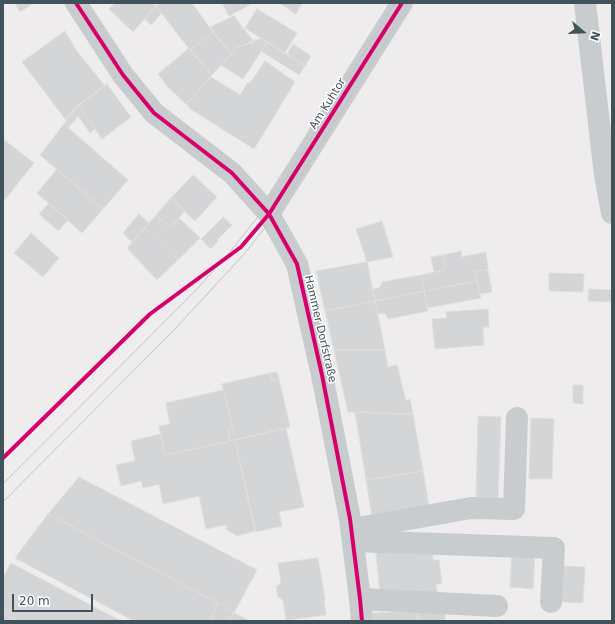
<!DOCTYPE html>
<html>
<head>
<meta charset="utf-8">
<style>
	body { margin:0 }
	#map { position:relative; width:615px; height:624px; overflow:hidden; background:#eeecec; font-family:"DejaVu Sans",sans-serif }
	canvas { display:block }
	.frame { position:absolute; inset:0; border:4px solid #42525a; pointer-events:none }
	.north { position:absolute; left:563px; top:12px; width:40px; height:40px; -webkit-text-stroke:3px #fff; paint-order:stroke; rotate:109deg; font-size:11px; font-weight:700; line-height:16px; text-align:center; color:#42525a }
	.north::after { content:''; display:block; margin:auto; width:14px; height:18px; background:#42525a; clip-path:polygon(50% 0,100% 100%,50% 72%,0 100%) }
	.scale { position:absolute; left:12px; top:594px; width:81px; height:18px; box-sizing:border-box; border:2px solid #42525a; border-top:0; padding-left:5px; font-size:12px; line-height:14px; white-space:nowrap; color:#42525a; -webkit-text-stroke:3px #fff; paint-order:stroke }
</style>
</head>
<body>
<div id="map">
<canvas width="615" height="624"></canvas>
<div class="frame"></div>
<div class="north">N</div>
<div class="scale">20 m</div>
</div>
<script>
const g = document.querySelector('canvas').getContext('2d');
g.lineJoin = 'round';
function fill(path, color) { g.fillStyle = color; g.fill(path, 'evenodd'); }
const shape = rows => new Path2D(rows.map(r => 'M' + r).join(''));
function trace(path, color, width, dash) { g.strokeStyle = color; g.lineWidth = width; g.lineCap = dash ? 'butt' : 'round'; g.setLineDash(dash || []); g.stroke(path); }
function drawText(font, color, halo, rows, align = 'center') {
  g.font = font + ' "DejaVu Sans",sans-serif'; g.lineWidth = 3; g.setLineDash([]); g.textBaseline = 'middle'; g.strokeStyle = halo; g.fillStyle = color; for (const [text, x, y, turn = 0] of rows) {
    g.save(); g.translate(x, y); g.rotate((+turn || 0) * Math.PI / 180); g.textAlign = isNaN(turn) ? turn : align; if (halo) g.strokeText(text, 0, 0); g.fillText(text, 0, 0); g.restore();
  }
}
const building = shape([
	[15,3,34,3,20,12,15,3],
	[115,3,154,3,156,6,133,32,109,9,115,3],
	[160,3,192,3,213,32,190,50,156,6,160,3],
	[222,3,253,3,229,16,222,3],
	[279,3,302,3,296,14,279,3],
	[156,6,162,13,151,25,145,19,156,6],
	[257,9,297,33,285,53,245,28,257,9],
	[234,16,254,42,237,47,231,54,210,27,234,16],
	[65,31,76,50,105,86,76,107,66,120,22,62,65,31],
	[213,32,231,54,212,75,190,50,213,32],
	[262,38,267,42,243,79,221,65,237,47,262,38],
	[267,42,305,66,299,75,261,51,267,42],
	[293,44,311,56,305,66,287,54,293,44],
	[189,48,212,75,186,104,167,86,158,74,189,48],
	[265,61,295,82,254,149,192,110,186,104,211,77,240,95,248,82,250,83,265,61],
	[107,84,131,117,102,139,78,105,107,84],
	[78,105,95,129,90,133,78,116,68,128,64,124,78,105],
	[64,124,128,180,103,209,40,155,64,124],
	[3,139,34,163,3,202,3,139],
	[57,169,103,209,82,233,37,193,57,169],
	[193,175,217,197,195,221,171,198,193,175],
	[171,198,185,211,170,228,156,215,171,198],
	[49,203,68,220,58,231,39,214,49,203],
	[139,214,149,223,132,242,123,233,139,214],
	[156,215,170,228,179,218,200,238,178,260,145,227,156,215],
	[223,217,232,225,217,240,218,241,211,249,201,239,223,217],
	[382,221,393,257,367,262,356,229,382,221],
	[145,227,178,260,157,280,127,248,145,227],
	[31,233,59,258,43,277,14,253,31,233],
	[461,251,462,257,486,252,488,270,475,271,477,281,424,291,421,275,445,270,443,255,461,251],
	[443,255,445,270,434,272,431,257,443,255],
	[367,262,375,301,325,311,316,271,367,262],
	[488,270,492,292,480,294,475,271,488,270],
	[549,273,584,274,583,292,549,291,549,273],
	[421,275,424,291,375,301,373,289,379,288,382,282,421,275],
	[477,281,481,298,427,308,424,291,477,281],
	[589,289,612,290,612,302,588,301,589,289],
	[424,291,428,311,388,319,385,313,378,314,375,301,424,291],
	[375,301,385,350,334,350,325,311,375,301],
	[488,309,489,327,483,327,484,345,435,349,432,319,447,318,446,312,488,309],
	[334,350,385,350,388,367,397,365,406,401,410,399,413,414,348,412,334,350],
	[277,372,279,379,272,381,270,373,277,372],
	[270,373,272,381,279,379,290,427,230,441,228,429,233,428,222,384,270,373],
	[222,384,233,428,228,429,230,441,165,455,159,426,170,424,166,403,223,390,222,384],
	[573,385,583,385,583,404,573,403,573,385],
	[355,412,413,414,423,471,366,480,355,412],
	[478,416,501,417,498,498,476,498,478,416],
	[531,418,554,419,552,479,529,479,531,418],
	[286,428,304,507,279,512,282,526,256,532,235,440,286,428],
	[160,434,165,455,235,440,255,531,237,536,227,530,226,525,206,529,199,496,163,504,159,484,143,488,141,481,121,486,116,465,135,461,131,441,160,434],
	[423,471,429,506,372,516,366,480,423,471],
	[79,477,257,570,234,613,218,603,48,514,79,477],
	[48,514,218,603,210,621,134,621,15,558,48,514],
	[375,545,432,548,433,560,439,560,442,584,436,584,438,596,380,593,375,545],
	[512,551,535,552,533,589,510,587,512,551],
	[318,558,325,599,324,600,326,615,286,620,283,600,278,597,276,587,281,583,278,563,318,558],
	[11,563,121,621,17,621,3,614,3,577,11,563],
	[562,566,585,567,583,603,561,602,562,566],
	[218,603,234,613,230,621,210,621,218,603],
	[445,610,445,621,418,621,418,611,445,610],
	[418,611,418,621,373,621,372,613,418,611],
	[234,613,250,621,230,621,234,613],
	[3,614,17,621,3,621,3,614]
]);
fill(building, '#d4d5d7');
trace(building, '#dededf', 1);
trace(shape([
	[76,3,123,75,154,113,232,173,269,214,297,264,322,375,350,519,360,599,362,621],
	[585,3,605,175,612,213],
	[269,214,402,3],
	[352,529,471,508,514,509,517,418],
	[353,541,554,548,551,602],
	[360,599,497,606]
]), '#c8ccce', 22);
trace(shape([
	[3,484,198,288,229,253,261,213,290,172,395,3],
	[3,502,174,330,245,253,275,215,297,182,409,3]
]), '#c3c5c7', 1);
trace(shape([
	[76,3,123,75,154,113,232,173,269,214,297,264,322,375,350,519,360,599,362,621],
	[3,458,150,314,241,247,269,214,402,3]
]), '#d6006c', 4);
drawText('11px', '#42525a', '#fff', [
	["Am Kuhtor",328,104,-58],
	["Hammer Dorfstraße",320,329,77]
]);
</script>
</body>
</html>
